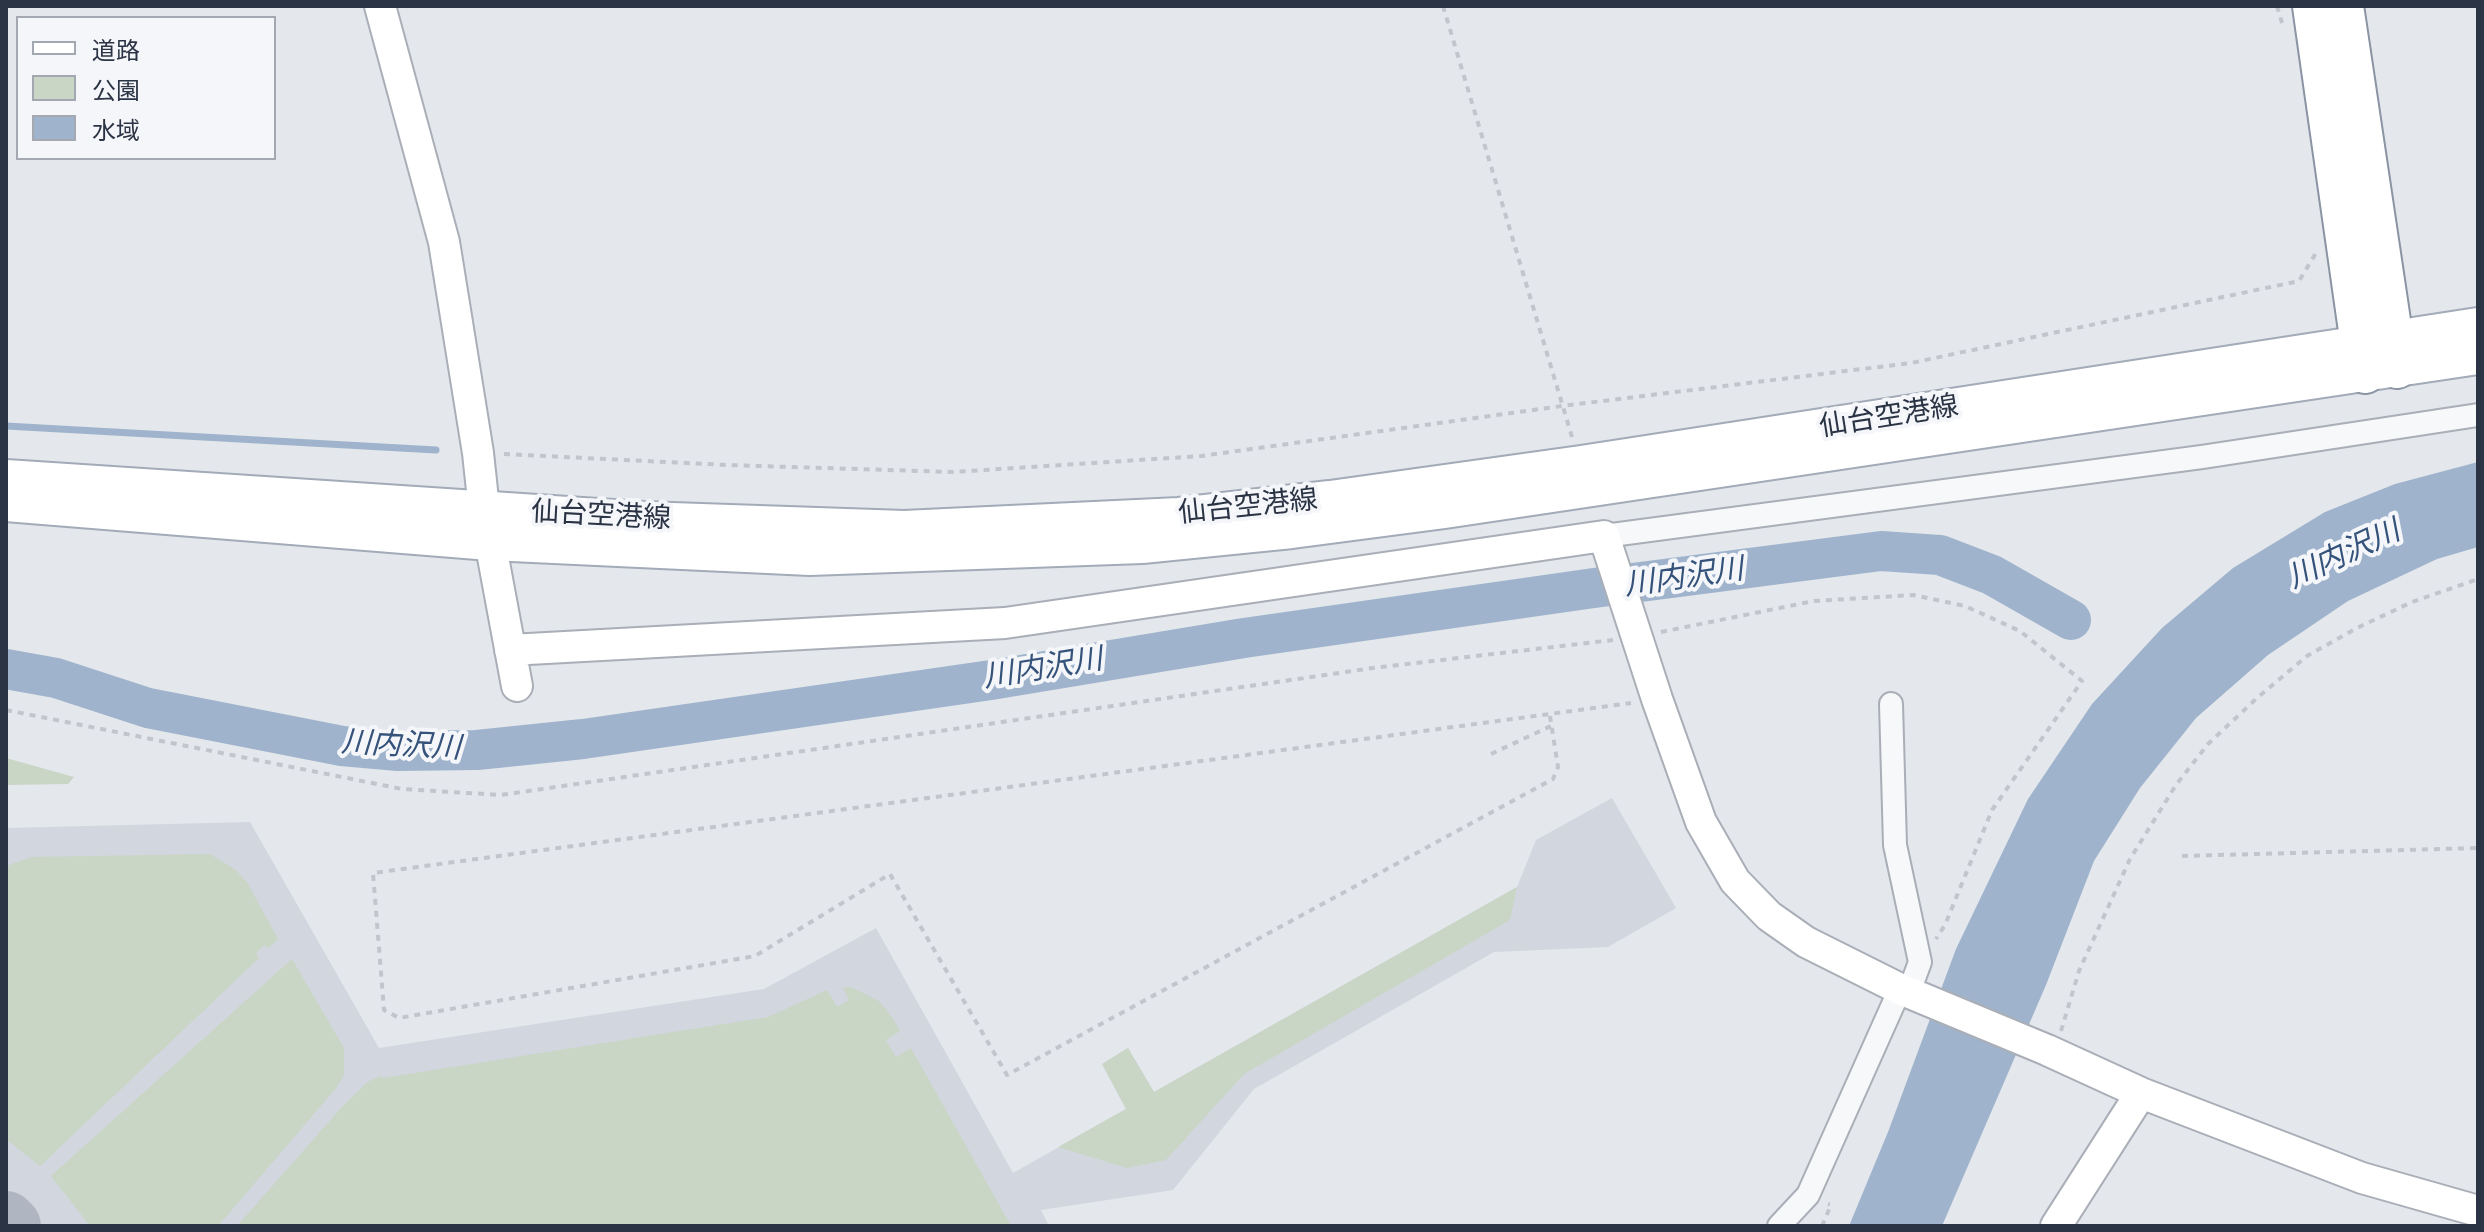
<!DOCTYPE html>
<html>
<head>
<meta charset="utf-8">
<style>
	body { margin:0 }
	#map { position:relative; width:2484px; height:1232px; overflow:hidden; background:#e4e7ec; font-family:"Fira Sans","Noto Sans JP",sans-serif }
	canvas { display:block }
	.frame { position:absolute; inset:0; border:8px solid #2b3445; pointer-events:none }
	.legend { position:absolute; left:16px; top:16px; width:260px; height:144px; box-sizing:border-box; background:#f4f6f9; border:2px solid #a4a8b1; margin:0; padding:10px 14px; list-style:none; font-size:24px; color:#2b3445 }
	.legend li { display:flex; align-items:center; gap:16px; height:40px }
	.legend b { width:40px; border:2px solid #a4a8b1 }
</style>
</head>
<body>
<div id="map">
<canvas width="2484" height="1232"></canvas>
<div class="frame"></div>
<ul class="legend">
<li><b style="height:10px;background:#fff"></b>道路</li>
<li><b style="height:22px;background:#c9d6c5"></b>公園</li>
<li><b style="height:22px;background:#9fb4cc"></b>水域</li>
</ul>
</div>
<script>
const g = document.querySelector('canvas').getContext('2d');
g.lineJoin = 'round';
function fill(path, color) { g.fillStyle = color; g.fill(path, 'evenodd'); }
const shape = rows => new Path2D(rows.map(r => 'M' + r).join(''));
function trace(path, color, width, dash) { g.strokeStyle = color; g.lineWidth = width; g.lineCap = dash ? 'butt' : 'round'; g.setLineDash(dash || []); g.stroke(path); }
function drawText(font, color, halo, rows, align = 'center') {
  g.font = font + ' "Fira Sans","Noto Sans JP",sans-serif'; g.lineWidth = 8; g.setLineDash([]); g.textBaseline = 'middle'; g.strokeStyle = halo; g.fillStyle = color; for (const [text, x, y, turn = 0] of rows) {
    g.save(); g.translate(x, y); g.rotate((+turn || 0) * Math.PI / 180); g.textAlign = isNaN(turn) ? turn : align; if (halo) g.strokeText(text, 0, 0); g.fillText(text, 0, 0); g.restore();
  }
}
fill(shape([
	[1612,798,1676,908,1608,947,1494,952,1254,1089,1173,1190,1041,1210,1049,1226,6,1226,6,828,250,822,379,1048,764,989,876,928,1013,1173,1126,1109,1102,1064,1128,1048,1154,1092,1517,887,1536,840]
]), '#d2d6de');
fill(shape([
	[6,758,74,777,68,784,6,785],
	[210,854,236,870,248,884,278,939,269,948,265,945,256,953,259,958,40,1166,6,1139,6,866,32,857],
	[1517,887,1510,920,1244,1074,1166,1160,1127,1168,1058,1147,1126,1109,1102,1064,1128,1048,1154,1092],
	[292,959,344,1048,344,1075,336,1088,218,1226,90,1226,51,1176],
	[851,987,879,1001,892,1017,900,1031,886,1040,896,1057,911,1048,1011,1226,237,1226,341,1108,369,1081,380,1076,383,1078,768,1017,827,990,837,1007,849,1000,843,988]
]), '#c9d6c5');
fill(shape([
	[2478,462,2478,547,2437,559,2348,601,2268,655,2196,718,2140,788,2094,861,2046,985,1942,1226,1849,1226,1888,1132,1956,949,2028,799,2092,704,2162,628,2233,568,2325,512,2395,484]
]), '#9fb4cc');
trace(shape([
	[6,426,436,450]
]), '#9fb4cc', 7);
trace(shape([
	[6,669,56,678,148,708,342,746,398,751,477,750,583,739,991,680,1244,638,1594,588,1881,551,1940,555,1992,575,2071,620]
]), '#9fb4cc', 40);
trace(shape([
	[6,1221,11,1226]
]), '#b0b6c1', 60);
const street = shape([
	[1604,536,2202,457,2478,415],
	[1891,704,1895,845,1920,962,1909,992],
	[1779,1226,1808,1195,1900,989]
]);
const secondary = shape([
	[380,6,444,242,478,453,484,509,517,686],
	[510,650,1005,623,1604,536,1657,699,1701,822,1735,881,1769,916,1806,942,1900,989,2047,1050,2141,1093,2362,1178,2478,1211],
	[2056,1226,2141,1093]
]);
const primary = shape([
	[6,477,643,519,904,528,1179,515,1330,498,1581,463,2478,325],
	[6,504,490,543,810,558,1142,546,1292,531,1445,511,2478,357]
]);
const highway = shape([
	[2313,6,2365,373],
	[2343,6,2397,368]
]);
trace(street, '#a9aeb7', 26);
trace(secondary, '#a9aeb7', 34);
trace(primary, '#a3abb8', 38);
trace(highway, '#8b94a3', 44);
trace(shape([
	[1443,6,1572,437],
	[2277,6,2282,23],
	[504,454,727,465,953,472,1201,456,1562,406,1911,363,2299,281,2316,253],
	[1661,632,1814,601,1913,595,1965,606,2020,631,2082,681,1992,810,1945,925,1936,939],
	[6,710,402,789,501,795,1373,668,1613,640],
	[1550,716,1558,767,1553,779,1007,1075,890,874,755,956,399,1018,384,1010,373,873,1631,703],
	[1491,754,1551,726],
	[2182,856,2478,848],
	[2061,1031,2079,971,2130,859,2176,785,2208,744,2257,698,2307,656,2357,628,2412,602,2478,579],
	[1822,1226,1831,1205,1828,1204]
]), '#c2c5cb', 4, [6, 6]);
trace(street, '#f7f8fa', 22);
trace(secondary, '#fff', 30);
trace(primary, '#fff', 34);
trace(highway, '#fff', 40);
drawText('28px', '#2b3445', '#f4f6f9', [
	["仙台空港線",1889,417,-9],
	["仙台空港線",1248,507,-6],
	["仙台空港線",601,516,3]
]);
drawText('italic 30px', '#34527a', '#f4f6f9', [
	["川内沢川",2344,555,-25],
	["川内沢川",1684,578,-8],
	["川内沢川",1043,669,-9],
	["川内沢川",401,746,3]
]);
</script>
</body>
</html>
